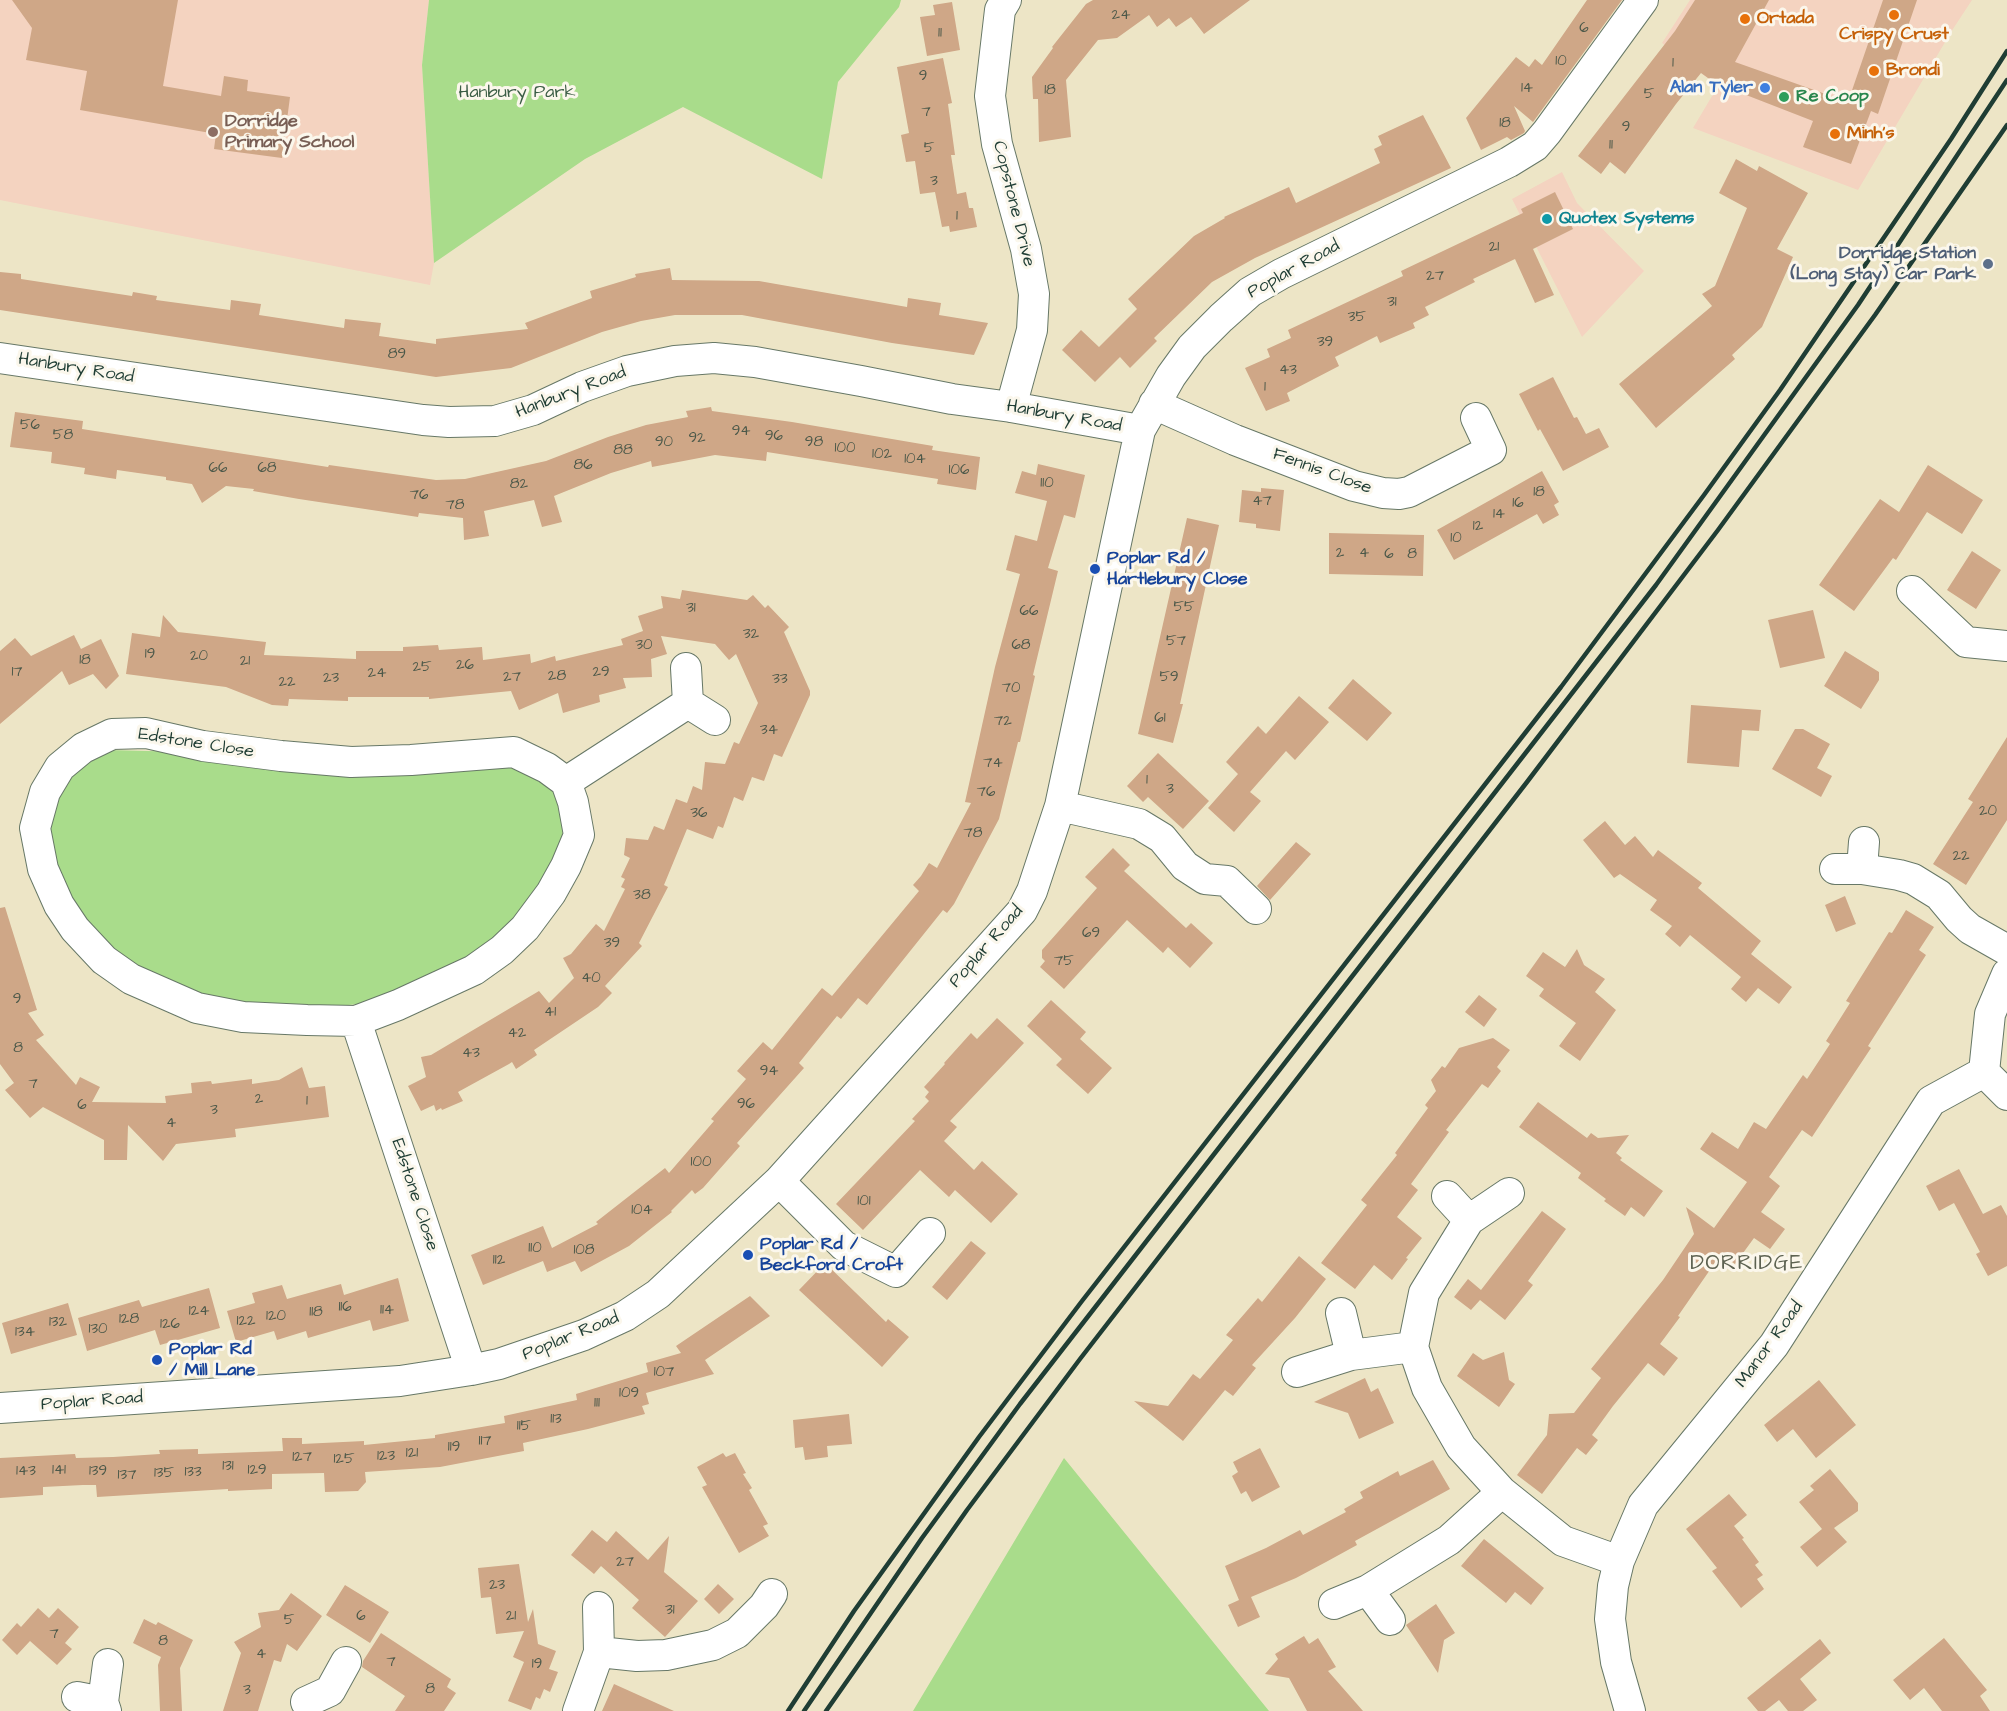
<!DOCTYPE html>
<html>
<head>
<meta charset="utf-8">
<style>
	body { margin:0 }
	canvas { display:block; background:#ede5c6 }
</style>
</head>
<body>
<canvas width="2007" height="1711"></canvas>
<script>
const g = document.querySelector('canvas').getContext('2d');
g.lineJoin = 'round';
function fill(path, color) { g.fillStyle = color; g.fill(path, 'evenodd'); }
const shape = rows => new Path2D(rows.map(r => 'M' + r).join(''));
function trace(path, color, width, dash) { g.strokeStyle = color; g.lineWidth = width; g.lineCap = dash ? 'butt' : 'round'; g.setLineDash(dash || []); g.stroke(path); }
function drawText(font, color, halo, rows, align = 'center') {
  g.font = font + ' "Architects Daughter",sans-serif'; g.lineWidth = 6; g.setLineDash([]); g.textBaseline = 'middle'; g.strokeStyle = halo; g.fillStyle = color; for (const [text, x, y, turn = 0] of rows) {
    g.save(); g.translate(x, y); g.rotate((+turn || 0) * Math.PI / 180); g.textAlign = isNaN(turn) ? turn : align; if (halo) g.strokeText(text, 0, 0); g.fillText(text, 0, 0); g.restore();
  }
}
fill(shape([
	[0,0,429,0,422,65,434,263,430,285,0,200],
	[1690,0,1972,0,1951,32,1858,190,1693,128,1718,86,1662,43],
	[1562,172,1577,203,1644,271,1582,337,1512,199]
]), '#f4d3c0');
fill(shape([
	[429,0,901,0,899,7,838,82,822,179,683,107,585,159,434,263,422,65],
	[108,750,505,760,555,789,564,814,562,843,535,892,497,937,449,972,375,1002,322,1008,235,1005,169,984,117,952,79,917,49,846,49,805,70,776],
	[1064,1458,1269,1711,913,1711]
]), '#a9dc8b');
fill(shape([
	[12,0,178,0,163,86,221,96,224,76,248,80,247,91,290,97,282,158,214,149,216,134,80,110,87,71,26,60,32,28],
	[1093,0,1250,0,1204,34,1191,17,1176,27,1169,18,1157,27,1149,15,1117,38,1098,40,1066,80,1071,137,1039,142,1038,99,1033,99,1032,77,1053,48,1052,47,1086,4],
	[1587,0,1622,0,1533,122,1514,106,1525,131,1524,133,1511,140,1507,137,1481,150,1466,118,1516,57,1529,67,1535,59,1542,65],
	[1695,0,1769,0,1735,62,1848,102,1883,0,1917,0,1878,114,1871,111,1851,164,1803,147,1813,121,1723,86,1722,88,1701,73,1676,104,1625,174,1610,162,1601,174,1578,156,1675,31],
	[952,2,960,50,927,56,920,17,935,15,933,5],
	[943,58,952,103,948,104,955,155,951,155,957,194,966,192,969,208,973,208,977,227,950,232,949,226,942,227,935,192,920,194,915,161,906,162,901,135,909,133,897,67],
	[1423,115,1451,168,1255,258,1212,282,1154,338,1157,341,1130,368,1120,357,1095,382,1062,350,1081,330,1099,347,1137,309,1128,299,1194,236,1225,218,1224,217,1289,187,1296,203,1380,163,1374,149,1382,145,1378,136],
	[1736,159,1757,171,1759,166,1808,193,1777,249,1793,257,1762,327,1732,355,1735,359,1656,428,1619,384,1712,306,1702,294,1715,286,1747,208,1719,193],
	[1555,192,1573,229,1533,249,1554,295,1535,303,1515,259,1473,279,1475,282,1425,307,1429,315,1413,323,1415,328,1380,343,1377,336,1335,357,1339,366,1287,393,1290,401,1266,411,1245,368,1270,357,1267,349,1291,338,1288,330,1403,276,1401,271,1523,213,1521,209],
	[670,268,672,280,759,281,907,307,908,298,941,303,939,315,988,323,974,355,892,343,742,315,675,315,641,321,602,332,511,368,436,377,0,310,0,272,21,274,21,279,132,296,133,292,157,296,156,300,230,310,231,300,261,304,259,315,344,328,345,319,381,323,379,336,436,344,436,339,528,329,525,323,592,298,590,291,636,277,635,274],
	[1553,377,1574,418,1577,417,1586,434,1599,428,1609,447,1563,471,1540,429,1538,431,1519,394],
	[711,407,712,411,792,422,933,446,932,450,980,457,976,490,937,484,938,479,767,452,766,461,715,455,652,467,651,461,611,473,554,496,562,522,542,527,534,500,484,511,489,536,464,540,463,518,419,513,418,517,299,499,253,491,254,489,226,486,202,503,192,484,166,480,166,477,117,470,116,479,84,474,85,468,51,463,52,452,10,447,15,412,83,421,82,429,328,467,329,465,436,480,465,479,546,461,608,437,646,425,688,417,686,411],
	[1038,464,1085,475,1075,518,1064,515,1048,568,1058,571,1033,675,1035,676,1020,742,1018,742,999,819,954,904,947,913,943,910,867,1005,858,998,841,1019,837,1016,799,1063,804,1068,737,1143,740,1146,703,1188,695,1194,692,1190,671,1211,672,1212,629,1246,581,1272,575,1261,547,1272,543,1261,483,1285,471,1255,543,1226,552,1248,598,1224,596,1222,665,1168,669,1173,714,1121,711,1119,746,1079,737,1071,763,1042,772,1050,822,988,832,996,919,891,913,885,921,876,929,863,937,868,971,803,965,802,995,667,1020,574,1006,570,1015,535,1037,541,1047,501,1015,493,1022,471,1036,475],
	[1928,465,1983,500,1962,534,1927,512,1896,560,1893,558,1854,611,1819,585,1880,499,1899,512],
	[1542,471,1559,502,1554,505,1559,515,1543,524,1537,514,1454,560,1437,530],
	[1261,488,1284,490,1280,531,1256,528,1256,524,1239,522,1242,490,1261,492],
	[1187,518,1219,525,1180,704,1183,704,1173,743,1138,734],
	[1329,533,1424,535,1423,576,1329,574],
	[1972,551,2001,570,1976,609,1947,590],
	[682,590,747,600,753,595,765,608,768,605,789,627,784,632,810,691,810,695,782,757,774,754,764,781,752,777,743,801,734,797,723,828,718,826,713,839,687,829,664,885,668,887,639,943,642,946,605,986,612,993,598,1007,534,1050,537,1055,516,1069,512,1062,509,1064,458,1092,463,1101,442,1110,441,1108,436,1111,434,1105,421,1111,408,1086,426,1077,421,1057,431,1055,539,991,549,1003,574,978,563,958,571,954,596,924,604,931,625,889,621,887,625,879,621,877,630,858,624,855,626,838,648,840,654,826,664,830,676,799,687,803,693,786,702,790,705,762,725,764,734,742,739,744,758,703,736,654,729,660,715,644,661,636,667,654,651,659,652,677,623,678,626,688,599,695,600,702,563,713,558,693,519,710,511,691,429,699,429,697,348,697,348,701,289,699,288,706,272,705,226,687,126,674,132,633,160,637,163,615,178,632,266,642,264,655,356,659,356,651,403,651,403,647,438,645,439,650,482,647,483,660,530,654,531,663,555,656,556,661,623,645,621,639,643,631,638,616,663,608,661,596,680,599],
	[1813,610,1825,658,1780,668,1768,620],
	[74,635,81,649,101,639,119,676,106,689,93,674,69,685,62,671,0,724,0,651,15,638,31,656],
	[1845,651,1879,672,1879,680,1861,709,1824,686],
	[1353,679,1392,713,1367,741,1328,708],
	[1299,696,1329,722,1295,760,1286,751,1250,792,1261,801,1234,832,1208,808,1238,774,1226,762,1258,726,1266,734],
	[1691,705,1761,710,1759,731,1742,730,1739,767,1687,763],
	[1795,729,1803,729,1830,744,1817,768,1832,776,1821,797,1772,769],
	[2007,737,2007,820,1966,885,1933,864,1973,802,1968,799],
	[1158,753,1209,801,1183,829,1148,797,1143,802,1127,786],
	[1605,821,1625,845,1635,836,1653,857,1658,850,1702,883,1698,888,1761,941,1751,954,1792,987,1779,1004,1758,988,1746,1002,1731,989,1741,977,1690,935,1680,947,1665,934,1672,926,1650,910,1657,900,1620,874,1614,878,1583,840],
	[1296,842,1311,854,1270,900,1257,886],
	[1113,848,1130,865,1124,871,1186,928,1191,923,1213,943,1190,968,1168,947,1163,953,1127,920,1064,989,1040,967,1045,961,1042,958,1042,950,1097,888,1085,877],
	[1845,896,1856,924,1836,932,1825,905],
	[5,907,37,1010,28,1013,44,1035,36,1040,76,1085,80,1077,100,1087,92,1102,166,1103,165,1096,192,1093,191,1083,211,1081,212,1084,252,1079,252,1084,279,1080,302,1067,309,1088,325,1086,329,1117,235,1129,236,1137,176,1144,163,1161,128,1125,127,1160,104,1160,104,1140,43,1107,30,1118,5,1090,14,1083,0,1064,0,908],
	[1906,910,1934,927,1919,950,1926,955,1868,1046,1871,1048,1812,1137,1802,1130,1769,1177,1780,1186,1761,1212,1785,1229,1770,1249,1754,1238,1735,1264,1721,1254,1678,1316,1680,1317,1660,1344,1678,1358,1664,1376,1648,1363,1613,1406,1592,1435,1598,1440,1586,1455,1577,1448,1542,1494,1517,1475,1547,1435,1549,1414,1574,1413,1601,1378,1591,1369,1663,1280,1694,1234,1686,1207,1714,1228,1747,1182,1700,1149,1712,1132,1738,1149,1754,1122,1766,1129,1803,1075,1807,1079,1830,1044,1826,1041,1850,1003,1846,1001,1889,932,1892,933],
	[1577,949,1584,965,1605,979,1595,992,1616,1010,1580,1061,1559,1046,1576,1023,1539,996,1544,989,1526,976,1543,952,1565,967],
	[1479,995,1497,1009,1484,1027,1465,1012],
	[1051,1000,1086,1032,1080,1039,1112,1068,1088,1094,1056,1065,1062,1059,1027,1026],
	[997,1018,1024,1043,950,1121,957,1127,944,1141,974,1170,982,1161,1018,1194,991,1223,955,1190,949,1197,920,1170,863,1230,836,1204,915,1121,912,1119,929,1101,925,1097,929,1092,924,1087,945,1064,944,1063,971,1033,977,1039],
	[1493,1038,1510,1050,1497,1067,1501,1071,1488,1088,1482,1084,1446,1130,1449,1132,1411,1184,1418,1190,1397,1217,1422,1238,1406,1258,1408,1259,1392,1280,1374,1265,1355,1289,1321,1263,1367,1205,1361,1200,1397,1155,1395,1153,1428,1108,1425,1105,1436,1091,1431,1080,1442,1066,1445,1068,1459,1048],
	[1538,1102,1587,1138,1591,1133,1598,1138,1629,1135,1616,1153,1622,1158,1620,1160,1663,1191,1644,1217,1631,1207,1625,1216,1604,1201,1606,1199,1578,1178,1581,1173,1519,1127],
	[1959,1169,1983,1214,2001,1205,2007,1216,2007,1266,1988,1276,1976,1254,1980,1252,1954,1203,1939,1211,1926,1186],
	[1542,1211,1566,1229,1528,1281,1533,1285,1505,1320,1480,1300,1471,1310,1454,1297,1468,1279,1481,1290],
	[971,1241,986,1253,947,1300,932,1287],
	[1299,1256,1326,1279,1295,1318,1252,1365,1256,1368,1233,1396,1225,1390,1183,1441,1134,1401,1168,1406,1193,1374,1200,1379,1233,1340,1226,1335,1258,1298,1262,1302],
	[825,1263,886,1322,888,1319,909,1337,882,1367,799,1290],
	[398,1278,409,1321,373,1331,370,1320,308,1338,306,1331,277,1340,274,1331,236,1342,227,1311,255,1303,252,1293,282,1285,287,1299,341,1284,344,1295],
	[209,1288,220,1328,160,1345,155,1330,87,1351,78,1318,139,1300,142,1307],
	[750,1296,770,1316,705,1360,714,1374,646,1393,649,1404,642,1406,645,1414,588,1429,523,1443,524,1451,440,1467,365,1472,366,1482,358,1491,325,1492,324,1473,272,1474,272,1489,228,1491,228,1489,97,1497,96,1485,83,1485,43,1487,43,1495,0,1498,0,1458,75,1454,76,1458,113,1457,160,1454,159,1450,198,1449,198,1454,283,1451,282,1438,302,1438,302,1444,364,1441,364,1445,435,1438,435,1435,505,1423,504,1416,577,1400,576,1394,648,1372,646,1363,681,1353,676,1346],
	[68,1303,77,1335,11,1354,2,1323],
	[1504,1352,1509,1380,1515,1384,1499,1407,1457,1376,1473,1353,1483,1360],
	[1365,1378,1371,1392,1378,1388,1394,1423,1359,1439,1348,1413,1314,1402],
	[1819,1380,1856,1425,1816,1458,1793,1429,1777,1442,1764,1425],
	[849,1414,852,1444,827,1446,828,1457,805,1460,803,1447,795,1448,793,1420],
	[1260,1448,1280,1487,1252,1502,1246,1491,1241,1494,1232,1476,1238,1472,1233,1462],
	[723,1453,726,1457,735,1453,746,1473,743,1474,752,1488,749,1490,768,1524,763,1526,769,1536,739,1553,702,1487,707,1485,697,1467],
	[1433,1460,1450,1489,1355,1541,1357,1545,1326,1562,1296,1578,1251,1597,1260,1617,1238,1627,1228,1605,1239,1600,1225,1566,1266,1548,1300,1530,1303,1535,1346,1512,1344,1509,1363,1498,1360,1492,1398,1471,1400,1476],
	[1830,1469,1858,1503,1858,1511,1834,1528,1847,1542,1817,1567,1800,1547,1822,1529,1799,1502,1814,1490,1810,1486],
	[1729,1494,1747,1515,1734,1526,1744,1538,1742,1539,1759,1562,1755,1565,1763,1575,1757,1579,1764,1589,1741,1608,1712,1571,1717,1568,1686,1529],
	[592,1530,607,1542,616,1531,648,1560,669,1536,664,1572,698,1601,665,1637,632,1608,639,1600,601,1566,594,1574,571,1555],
	[1484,1539,1544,1588,1531,1605,1515,1592,1506,1603,1461,1566],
	[519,1564,528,1622,533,1609,538,1644,556,1651,549,1669,558,1672,550,1692,544,1689,540,1699,536,1697,531,1710,508,1701,524,1662,513,1657,524,1631,496,1634,491,1597,481,1598,478,1568],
	[718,1584,734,1599,719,1614,704,1599],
	[345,1585,389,1612,370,1643,326,1615],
	[291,1593,322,1616,297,1651,287,1644,281,1662,274,1660,258,1711,223,1711,241,1653,234,1642,261,1627,258,1613,279,1610],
	[1436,1604,1455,1633,1444,1640,1438,1673,1406,1625],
	[38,1608,49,1618,58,1608,79,1627,65,1643,72,1649,57,1665,30,1641,17,1655,2,1640,17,1623,21,1627],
	[144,1619,156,1625,158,1622,193,1640,180,1668,182,1711,160,1711,158,1665,161,1657,133,1643],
	[381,1633,451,1679,447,1687,456,1693,444,1711,395,1711,405,1696,362,1667,363,1661],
	[1304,1636,1309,1644,1318,1638,1336,1667,1328,1671,1363,1711,1307,1711,1289,1678,1265,1674,1278,1659,1275,1654],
	[1944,1638,1987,1690,1980,1696,1990,1711,1942,1711,1924,1688,1910,1700,1893,1680],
	[1820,1639,1831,1653,1800,1679,1817,1700,1803,1711,1788,1711,1779,1700,1765,1711,1758,1711,1747,1698],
	[614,1684,674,1711,602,1711]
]), '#cfa787');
const minor = shape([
	[1006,0,1000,10,990,96,997,144,1026,249,1034,294,1032,330,1011,407],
	[0,358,423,420,449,422,495,421,533,410,582,387,627,371,675,361,714,358,755,362,861,381,952,399,1011,407,1140,430],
	[1154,404,1235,440,1354,486,1383,493,1399,494,1409,492,1491,450,1476,418],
	[1912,591,1966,642,2007,646],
	[686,668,688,703,715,720],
	[566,782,688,703],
	[1060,806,1139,824,1162,838,1185,866,1205,879,1227,881,1256,909],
	[1835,869,1862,869,1899,875,1913,879,1939,895,1959,919,1970,929,2007,950],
	[1862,869,1864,842],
	[356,1021,398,1005,474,970,502,950,525,928,551,893,566,866,579,835,573,802,566,782,547,768,514,752,411,760,351,762,281,756,203,746,146,733,112,734,83,748,60,767,45,792,35,828,43,869,59,905,75,929,104,960,131,979,197,1008,243,1017,307,1020,356,1021,471,1370],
	[1984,1072,1990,1014,2007,974],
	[1984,1072,2007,1095],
	[779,1181,844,1246,896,1272,930,1233],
	[1447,1196,1469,1220,1424,1293,1413,1347,1427,1388,1461,1447,1502,1492,1563,1541,1619,1561],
	[1469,1220,1509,1193],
	[1341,1313,1351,1355],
	[1297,1372,1351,1355,1413,1347],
	[0,1408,400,1381,471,1370,499,1364,584,1335,625,1316,658,1294,779,1181,1022,911,1032,891,1060,806,1140,430,1171,376,1192,347,1221,318,1250,292,1281,274,1509,162,1535,146,1547,132,1643,0],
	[1368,1590,1390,1620],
	[1334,1604,1368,1590,1449,1540,1502,1492],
	[598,1607,599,1652],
	[77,1697,103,1702,106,1711],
	[103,1702,108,1664],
	[306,1702,330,1691,346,1662],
	[578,1711,599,1652,637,1656,666,1655,713,1645,737,1633,764,1606,772,1594],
	[1630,1711,1616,1662,1610,1619,1613,1586,1619,1561,1643,1505,1774,1345,1931,1101,1984,1072]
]);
trace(minor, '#677867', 32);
trace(minor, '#fff', 30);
trace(shape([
	[788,1711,854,1611,979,1437,1082,1301,1561,687,1704,495,1780,390,1951,139,2007,51],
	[804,1711,922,1538,1020,1404,1656,585,1858,305,2007,80],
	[826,1711,967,1510,1080,1359,1527,782,1718,530,1875,315,2007,125]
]), '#1f3d34', 4.5);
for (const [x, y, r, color] of [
	[1894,15,6,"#e8710a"],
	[1745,19,6,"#e8710a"],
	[1874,71,6,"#e8710a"],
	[1765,88,6,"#3f7fe0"],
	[1784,97,6,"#2e9e5b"],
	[213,132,6,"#8d6e63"],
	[1835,134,6,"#e8710a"],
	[1547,219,6,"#0f9aa8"],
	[1988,264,6,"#5c6f8a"],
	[1095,569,6,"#1a4fb4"],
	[748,1255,6,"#1a4fb4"],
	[157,1360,6,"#1a4fb4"]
]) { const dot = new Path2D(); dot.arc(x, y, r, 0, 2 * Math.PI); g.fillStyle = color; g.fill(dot); trace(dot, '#fbf7ec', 2); }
drawText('15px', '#4b5849', null, [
	["24",1121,16],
	["6",1584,29],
	["11",940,34],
	["10",1561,62],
	["1",1673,64],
	["9",923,77],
	["14",1527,89],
	["18",1050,91],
	["5",1649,95],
	["7",926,113],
	["18",1505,124],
	["9",1626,128],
	["11",1611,146],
	["5",929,149],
	["3",934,182],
	["1",957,217],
	["21",1494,248],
	["27",1435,277],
	["31",1392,303],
	["35",1357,318],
	["39",1325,343],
	["89",397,355],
	["43",1288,371],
	["1",1265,388],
	["56",30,426],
	["94",741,432],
	["58",63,436],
	["96",774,437],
	["92",697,439],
	["90",664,443],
	["98",814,443],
	["100",845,449],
	["88",623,451],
	["102",882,455],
	["104",915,460],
	["86",583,466],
	["66",218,469],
	["68",267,469],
	["106",959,471],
	["110",1047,484],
	["82",519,485],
	["18",1539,493],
	["76",419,496],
	["47",1262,502],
	["16",1518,504],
	["78",455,506],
	["14",1499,515],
	["12",1478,527],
	["10",1456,539],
	["2",1340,554],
	["4",1364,554],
	["6",1389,555],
	["8",1412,555],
	["55",1184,608],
	["31",691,609],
	["66",1029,612],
	["32",751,635],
	["57",1176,642],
	["30",644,646],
	["68",1021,646],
	["19",150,655],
	["20",199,657],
	["18",85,661],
	["21",245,662],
	["26",465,666],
	["25",422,668],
	["17",17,673],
	["29",601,673],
	["24",377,674],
	["28",557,677],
	["27",512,678],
	["59",1169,678],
	["23",331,679],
	["33",780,680],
	["22",287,683],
	["70",1011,689],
	["61",1160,719],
	["72",1003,722],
	["34",769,731],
	["74",993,764],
	["1",1147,781],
	["3",1170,790],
	["76",986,793],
	["20",1988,812],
	["36",699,814],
	["78",973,834],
	["22",1961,857],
	["38",642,896],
	["69",1091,934],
	["39",612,944],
	["75",1064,962],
	["40",591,979],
	["9",17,1000],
	["41",550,1013],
	["42",517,1034],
	["8",18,1049],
	["43",471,1054],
	["94",769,1072],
	["7",33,1085],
	["2",259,1100],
	["1",307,1102],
	["96",746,1105],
	["6",82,1106],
	["3",214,1111],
	["4",171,1124],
	["100",701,1163],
	["101",864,1202],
	["104",642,1211],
	["110",535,1249],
	["108",584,1251],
	["112",499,1261],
	["116",345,1308],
	["114",387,1311],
	["124",199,1312],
	["118",316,1313],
	["120",276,1317],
	["128",129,1320],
	["122",246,1322],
	["132",58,1323],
	["126",170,1325],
	["130",98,1330],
	["134",25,1333],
	["107",664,1373],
	["109",629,1394],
	["111",597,1404],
	["113",556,1420],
	["115",524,1427],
	["117",485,1442],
	["119",454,1448],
	["121",412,1454],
	["123",386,1457],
	["127",302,1458],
	["125",344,1460],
	["131",228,1467],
	["141",59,1471],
	["129",257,1471],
	["143",26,1472],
	["139",98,1472],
	["133",193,1473],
	["135",164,1474],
	["137",127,1476],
	["27",625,1563],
	["23",497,1586],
	["31",670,1611],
	["6",361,1617],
	["21",511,1617],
	["5",289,1621],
	["7",54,1635],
	["8",163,1642],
	["4",261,1655],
	["7",391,1663],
	["19",537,1665],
	["8",430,1690],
	["3",247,1691]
]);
drawText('bold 18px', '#c56008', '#fbf7ec', [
	["Ortada",1757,19],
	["Crispy Crust",1894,35,"center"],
	["Brondi",1886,71],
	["Minh's",1847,134]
], 'left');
drawText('bold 18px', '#366cbe', '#fbf7ec', [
	["Alan Tyler",1753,88]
], 'right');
drawText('18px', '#3b5d45', '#fbf7ec', [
	["Hanbury Park",517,93]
]);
drawText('bold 18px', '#27864d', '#fbf7ec', [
	["Re Coop",1796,97]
], 'left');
drawText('bold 18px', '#785e54', '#fbf7ec', [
	["Dorridge",225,122],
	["Primary School",225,143]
], 'left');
drawText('18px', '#1f3d34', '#fbf7ec', [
	["Copstone Drive",1013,204,76],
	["Poplar Road",1294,270,-29],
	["Hanbury Road",76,369,9],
	["Hanbury Road",571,393,-21],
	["Hanbury Road",1064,417,10],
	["Fennis Close",1322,472,20],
	["Edstone Close",196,744,9],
	["Poplar Road",987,947,-49],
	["Edstone Close",414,1195,72],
	["Poplar Road",571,1337,-22],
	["Manor Road",1770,1345,-54],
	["Poplar Road",92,1402,-4]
]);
drawText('bold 18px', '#0d838f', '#fbf7ec', [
	["Quotex Systems",1559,219]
], 'left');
drawText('bold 18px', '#4e5e75', '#fbf7ec', [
	["Dorridge Station",1976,254],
	["(Long Stay) Car Park",1976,275]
], 'right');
drawText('bold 18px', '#164399', '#fbf7ec', [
	["Poplar Rd /",1107,559],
	["Hartlebury Close",1107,580],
	["Poplar Rd /",760,1245],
	["Beckford Croft",760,1266],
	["Poplar Rd",169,1350],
	["/ Mill Lane",169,1371]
], 'left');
g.letterSpacing = '1.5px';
drawText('21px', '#5d6251', '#fbf7ec', [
	["DORRIDGE",1747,1265]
]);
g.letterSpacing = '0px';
</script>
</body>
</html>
